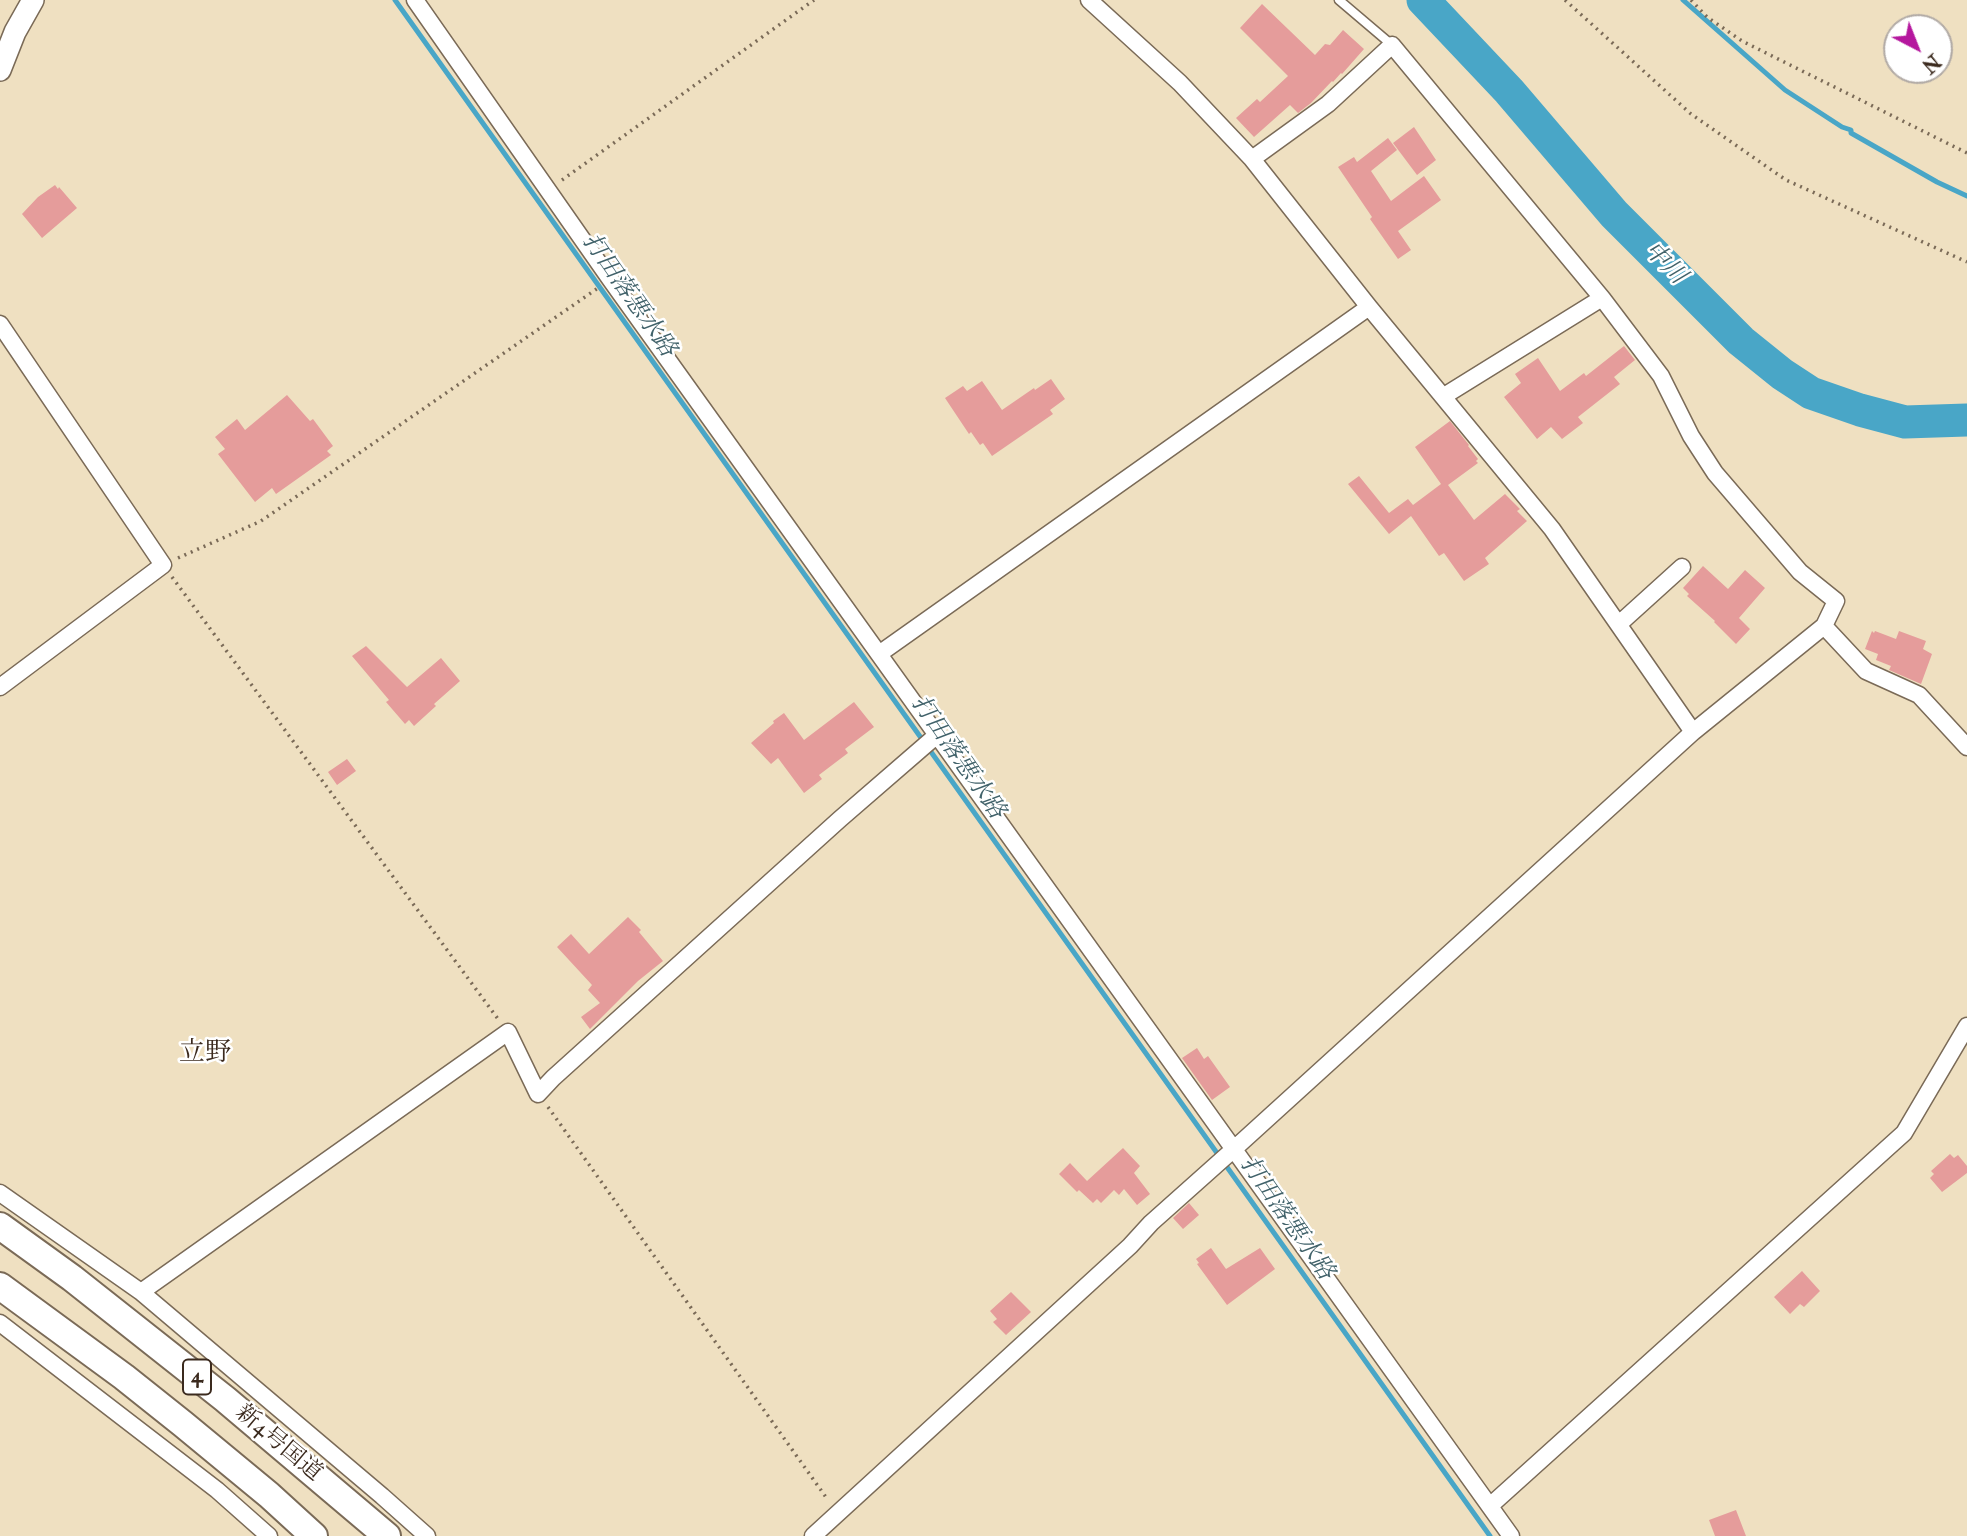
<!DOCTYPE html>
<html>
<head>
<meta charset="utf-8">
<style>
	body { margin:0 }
	#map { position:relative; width:1967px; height:1536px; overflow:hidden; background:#efe0c1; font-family:"IM FELL Double Pica",serif }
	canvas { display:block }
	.north { position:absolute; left:1883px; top:14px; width:70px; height:70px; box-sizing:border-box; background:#fff; border:2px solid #b1aaa5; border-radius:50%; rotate:138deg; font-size:19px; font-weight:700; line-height:28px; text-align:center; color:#3b2a1e }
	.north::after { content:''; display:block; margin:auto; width:24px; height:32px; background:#b5179e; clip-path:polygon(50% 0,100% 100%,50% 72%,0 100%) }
</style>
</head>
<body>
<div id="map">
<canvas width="1967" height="1536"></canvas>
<div class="north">N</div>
</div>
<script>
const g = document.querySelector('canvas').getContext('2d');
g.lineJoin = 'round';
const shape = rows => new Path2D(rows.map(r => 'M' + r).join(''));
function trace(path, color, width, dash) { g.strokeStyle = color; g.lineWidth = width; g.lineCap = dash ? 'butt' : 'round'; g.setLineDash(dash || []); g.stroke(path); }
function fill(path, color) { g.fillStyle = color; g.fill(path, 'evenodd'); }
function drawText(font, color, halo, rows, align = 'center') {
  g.font = font + ' "IM FELL Double Pica","Noto Serif JP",serif'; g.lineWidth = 5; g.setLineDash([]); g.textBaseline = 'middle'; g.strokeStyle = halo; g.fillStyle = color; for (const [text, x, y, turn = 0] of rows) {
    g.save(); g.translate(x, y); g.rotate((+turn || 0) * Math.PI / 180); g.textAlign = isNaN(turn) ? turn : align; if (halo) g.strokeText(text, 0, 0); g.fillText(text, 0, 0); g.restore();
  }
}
trace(shape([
	[395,0,1490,1536],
	[1683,0,1785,90,1842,127,1851,130,1851,133,1937,182,1967,196]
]), '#49a6c7', 5);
trace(shape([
	[1423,0,1509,91,1614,214,1741,341,1782,374,1811,393,1860,410,1905,422,1967,420]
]), '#49a6c7', 33);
fill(shape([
	[1262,4,1315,55,1325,44,1330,45,1343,30,1364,49,1342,74,1341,73,1333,82,1332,81,1311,103,1298,113,1290,105,1254,137,1236,118,1257,99,1260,102,1288,76,1240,28],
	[1414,127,1436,160,1417,175,1393,143],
	[1388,138,1397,150,1371,171,1391,201,1424,176,1441,200,1398,231,1411,250,1398,259,1370,219,1372,217,1338,167,1354,157,1357,162],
	[55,185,58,189,59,187,77,208,42,238,22,214,38,197],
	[1624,346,1635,360,1614,377,1620,384,1578,417,1583,423,1562,439,1551,427,1537,439,1504,397,1521,383,1515,374,1538,358,1560,391,1584,373,1586,376],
	[1051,379,1065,399,1050,410,1053,414,992,456,983,443,980,445,971,432,969,434,945,398,963,386,967,391,982,381,1002,410,1034,388,1035,390],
	[287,395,310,421,313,419,333,446,327,451,331,455,276,494,272,488,255,502,218,454,225,449,215,437,237,419,245,430],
	[1450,421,1469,445,1468,446,1478,459,1476,461,1478,463,1448,485,1474,520,1505,494,1520,509,1517,511,1527,521,1485,558,1489,564,1464,581,1444,553,1439,556,1411,516,1389,534,1348,484,1359,476,1389,513,1408,499,1413,505,1441,484,1415,447],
	[1703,566,1728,589,1745,570,1765,588,1739,618,1750,629,1736,644,1714,622,1715,621,1687,596,1689,594,1683,588],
	[1872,631,1874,633,1875,631,1896,639,1899,631,1926,641,1923,649,1932,654,1921,684,1889,670,1891,666,1876,660,1878,654,1865,649],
	[366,646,407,687,441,658,460,681,434,704,436,706,414,726,409,720,405,724,386,702,389,700,352,656],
	[854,702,874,727,845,749,848,753,819,775,822,779,804,793,778,758,771,764,751,743,774,723,773,721,784,713,804,740],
	[347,759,356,771,337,785,328,772],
	[628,917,641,930,639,932,663,961,638,981,590,1029,581,1017,600,1003,588,990,592,985,557,947,571,934,589,954],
	[1197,1048,1204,1059,1208,1056,1230,1087,1212,1100,1182,1058],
	[1123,1148,1140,1166,1134,1173,1150,1194,1137,1205,1124,1189,1119,1195,1114,1190,1101,1203,1097,1199,1093,1203,1079,1190,1077,1192,1059,1174,1070,1163,1087,1181],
	[1950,1154,1954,1158,1958,1155,1967,1166,1967,1173,1942,1192,1930,1178,1934,1174,1931,1171],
	[1189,1203,1199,1215,1183,1229,1173,1218],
	[1211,1248,1226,1269,1260,1248,1275,1269,1227,1305,1197,1264,1199,1263,1196,1259],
	[1802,1271,1820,1291,1804,1307,1800,1304,1790,1314,1774,1297],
	[1011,1292,1031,1312,1006,1335,993,1322,997,1319,990,1311],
	[1736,1510,1746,1536,1715,1536,1709,1520]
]), '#e59c9b');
const service = shape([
	[1339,0,1392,45]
]);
const minor = shape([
	[415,0,610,279,1511,1536],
	[1089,0,1180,83,1252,159,1369,307,1552,529,1693,732],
	[0,324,163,565,0,687],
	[1444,396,1602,298],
	[1619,624,1682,567],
	[1824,626,1866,671,1919,695,1967,747],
	[879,654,1369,307],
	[0,1193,141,1292,382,1496,427,1536],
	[141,1292,508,1032,538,1094,553,1078,840,819,937,735],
	[0,1323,217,1490,269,1536],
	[1491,1505,1904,1133,1967,1026],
	[813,1536,1130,1246,1151,1223,1234,1149,1693,732,1824,626,1836,601,1800,572,1715,473,1691,436,1661,376,1602,298,1392,45,1328,104,1252,159]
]);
const secondary = shape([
	[0,70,15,32,33,0]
]);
const trunk = shape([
	[0,1226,72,1278,225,1399,387,1536],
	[0,1286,124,1377,183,1424,269,1495,314,1536]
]);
trace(service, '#7a6a57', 11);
trace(minor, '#7a6a57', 19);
trace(secondary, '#7a6a57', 24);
trace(trunk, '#7a6a57', 30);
trace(shape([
	[1565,0,1691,114,1786,180,1967,262],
	[1691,0,1707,17,1742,41,1967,153],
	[562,180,814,0],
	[178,558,261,521,598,288],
	[172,577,498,1019],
	[548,1107,828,1500]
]), '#7a6a57', 3.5, [2, 5]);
trace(service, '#fff', 8);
trace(minor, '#fff', 16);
trace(secondary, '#fff', 21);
trace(trunk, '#fff', 26);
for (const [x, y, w] of [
	[197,1377,28]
]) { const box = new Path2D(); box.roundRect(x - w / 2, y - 17.5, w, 35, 5); g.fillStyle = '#fff'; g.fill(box); trace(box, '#3b2a1e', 2); }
drawText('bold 21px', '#3b2a1e', null, [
	["4",197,1377]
]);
drawText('23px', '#3b2a1e', '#fff', [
	["新4号国道",278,1444,40]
]);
drawText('italic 24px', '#41626a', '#fff', [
	["中川",1664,264,45],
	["打田落悪水路",628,296,55],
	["打田落悪水路",957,758,55],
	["打田落悪水路",1286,1219,55]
]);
drawText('26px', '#3b2a1e', '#fff', [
	["立野",205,1054]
]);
</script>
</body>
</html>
